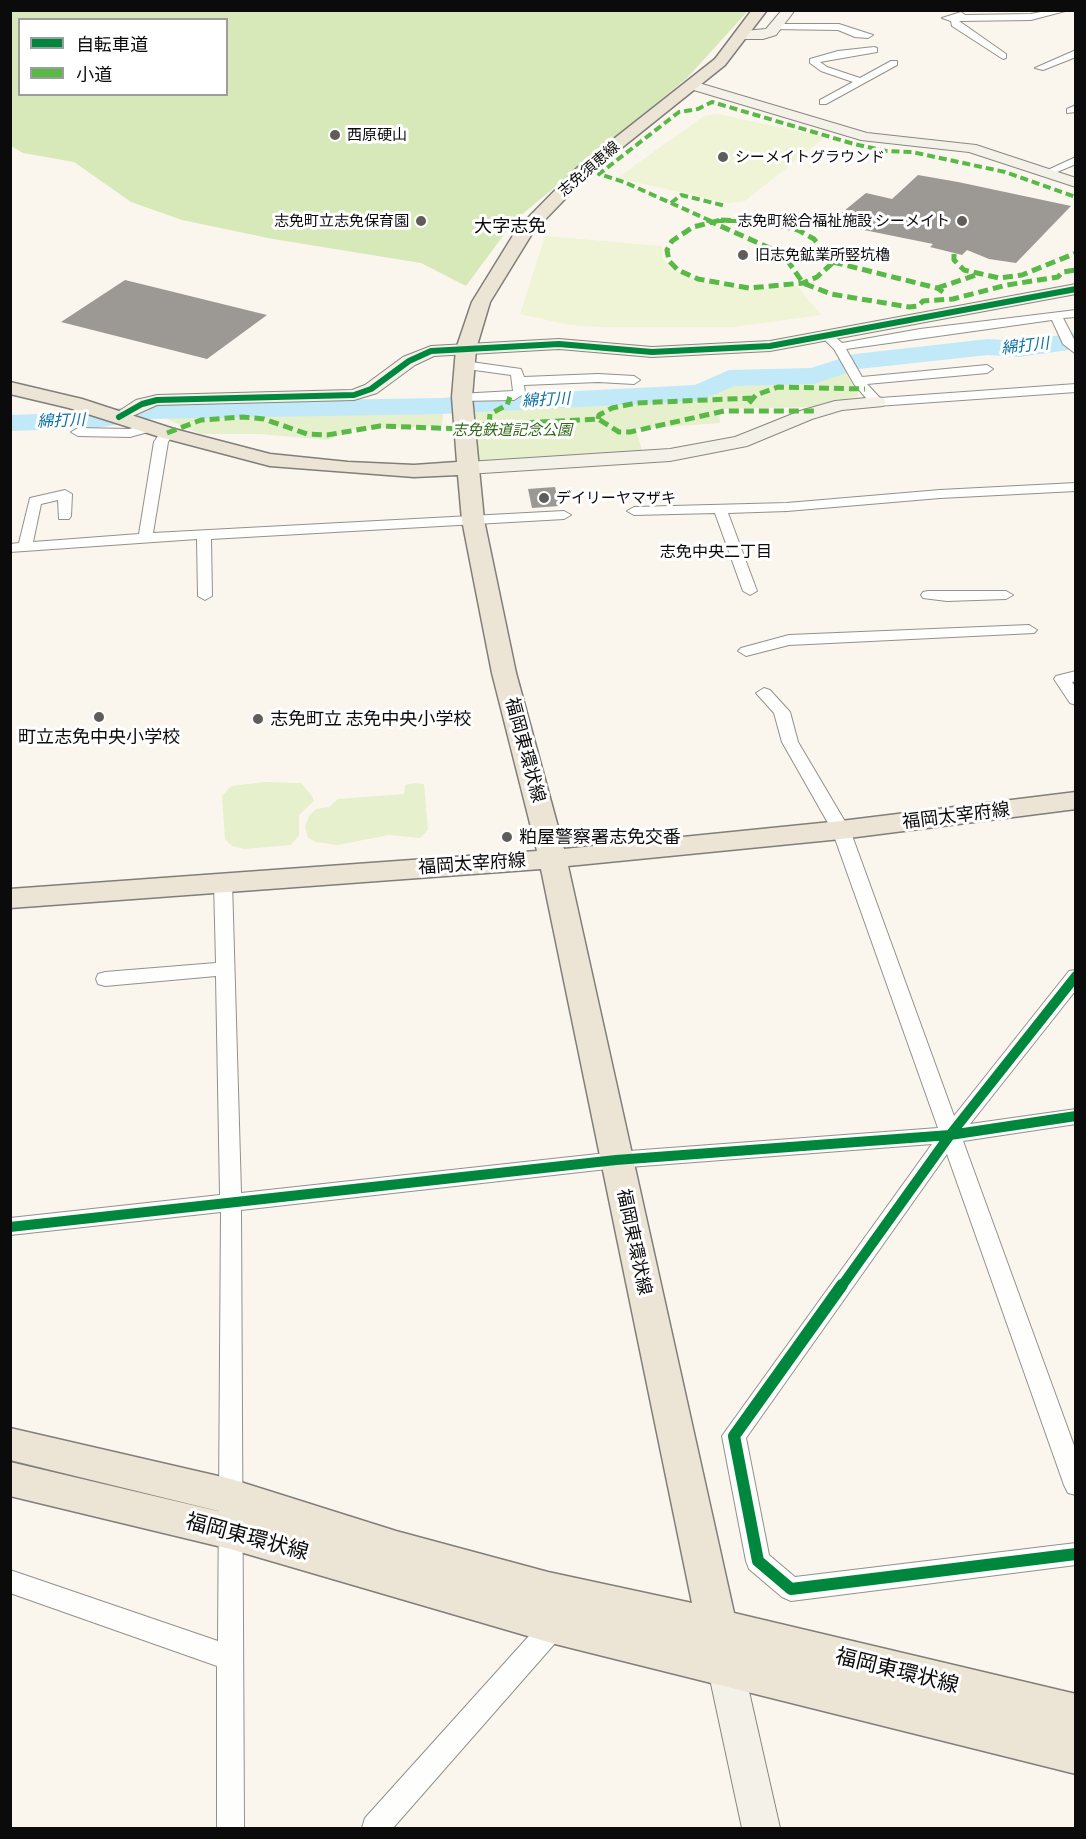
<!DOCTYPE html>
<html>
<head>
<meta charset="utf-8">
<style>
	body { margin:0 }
	#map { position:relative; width:1086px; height:1839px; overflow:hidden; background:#faf6ee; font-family:"Crimson Pro","Noto Sans JP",serif }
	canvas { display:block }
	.frame { position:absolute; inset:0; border:12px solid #0b0b0b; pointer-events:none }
	.legend { position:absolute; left:18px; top:18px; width:210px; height:78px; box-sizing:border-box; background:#fff; border:2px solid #9d9d9d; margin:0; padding:8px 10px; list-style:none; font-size:18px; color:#0b0b0b }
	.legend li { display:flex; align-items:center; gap:12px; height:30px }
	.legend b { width:30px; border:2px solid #9d9d9d }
</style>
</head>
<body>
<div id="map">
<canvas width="1086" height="1839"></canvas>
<div class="frame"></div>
<ul class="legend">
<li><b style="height:8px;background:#00873e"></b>自転車道</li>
<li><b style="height:8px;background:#58b947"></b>小道</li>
</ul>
</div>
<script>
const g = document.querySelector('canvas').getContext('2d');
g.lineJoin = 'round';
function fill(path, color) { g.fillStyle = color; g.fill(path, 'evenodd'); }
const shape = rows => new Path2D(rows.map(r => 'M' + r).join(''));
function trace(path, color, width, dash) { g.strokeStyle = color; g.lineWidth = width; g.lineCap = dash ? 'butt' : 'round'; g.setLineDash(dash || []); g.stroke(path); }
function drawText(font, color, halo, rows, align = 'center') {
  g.font = font + ' "Crimson Pro","Noto Sans JP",serif'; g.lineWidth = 6; g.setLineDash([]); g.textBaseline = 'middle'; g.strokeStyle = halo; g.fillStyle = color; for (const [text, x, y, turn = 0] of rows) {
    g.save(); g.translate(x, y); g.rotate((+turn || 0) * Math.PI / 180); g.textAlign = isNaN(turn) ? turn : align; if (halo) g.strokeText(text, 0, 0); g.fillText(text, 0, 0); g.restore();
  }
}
fill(shape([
	[843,367,859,396,814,407,719,409,720,423,636,429,643,454,479,463,473,400,705,394,731,379,823,376],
	[444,403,442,426,355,429,328,440,259,434,200,434,152,412],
	[265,782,301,783,312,796,314,801,299,815,299,835,291,845,244,849,232,846,225,839,222,796,231,786],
	[414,783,424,784,428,830,420,838,389,835,337,845,316,842,308,838,305,827,309,816,316,809,329,807,338,799,404,794,405,785]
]), '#e6f0cc');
fill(shape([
	[10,11,748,11,688,77,514,221,466,286,421,263,273,239,182,220,131,202,74,162,23,153,11,146],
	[20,20,226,20,226,94,20,94]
]), '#d7e9b9');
fill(shape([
	[718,114,825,137,745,201,728,203,617,178,704,116],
	[545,236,662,246,663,258,672,269,696,280,749,290,797,286,821,315,734,327,601,327,570,325,520,314]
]), '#eff4d6');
fill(shape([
	[1076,333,1076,349,1019,357,988,355,859,369,814,384,734,386,700,401,440,414,148,419,97,428,10,431,10,415,97,412,148,403,440,398,695,385,729,370,811,368,855,354,988,339,1019,341,1076,333]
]), '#c1e9f7');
fill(shape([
	[918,175,958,182,1071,206,1016,263,989,259,967,250,962,255,930,247,933,244,859,229,867,222,839,215,866,193,892,199],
	[125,280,267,315,207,359,61,322],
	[555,487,559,506,532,508,528,489]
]), '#9c9894');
const street = shape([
	[1050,10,1069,10,1031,20,959,21,1006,54,1006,58,1003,59,952,26,951,21,942,18,961,12,965,15,1031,14,1050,10],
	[776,24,839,24,873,35,868,38,855,37,838,30,773,29,773,25,776,24],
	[874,47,877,48,877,52,820,62,827,67,860,78,891,61,897,61,897,65,826,104,820,104,820,100,853,82,821,71,810,63,810,59,838,51,874,47],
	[1076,50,1076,57,1043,70,1035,68,1076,50],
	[1076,105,1076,112,1067,113,1067,109,1076,105],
	[1076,157,1076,164,1050,175,1041,173,1076,157],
	[1076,310,1076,317,1063,318,1076,343,1076,354,1063,344,1052,320,846,349,862,377,987,365,993,369,987,373,867,384,880,398,1076,384,1076,392,877,406,872,405,854,384,834,349,821,336,831,333,842,343,920,329,1076,310],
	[464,361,521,369,524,377,598,374,634,376,640,380,634,384,598,382,524,385,525,393,514,400,462,401,458,400,458,394,513,391,511,375,460,368,460,362,464,361],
	[150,423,156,427,155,430,130,437,78,436,71,432,78,428,129,429,150,423],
	[167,429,174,433,168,442,153,533,564,511,571,515,564,519,211,539,212,596,205,600,198,596,197,539,10,552,10,544,19,543,30,498,65,490,72,494,71,516,69,519,59,519,58,500,41,504,33,542,139,534,154,442,162,430,167,429],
	[1076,483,1076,491,940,498,787,511,728,513,757,591,750,595,743,591,715,513,634,515,627,511,634,507,787,503,940,490,1076,483],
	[928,591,1006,591,1013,595,1006,599,947,601,923,598,921,595,923,592,928,591],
	[1029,625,1037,630,1034,633,789,645,746,656,738,651,741,648,789,635,1029,625],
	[1076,671,1076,681,1072,682,1076,688,1076,705,1070,703,1054,679,1056,676,1076,671],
	[764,688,770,690,790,712,798,742,850,830,954,1116,1069,971,1076,970,1076,990,970,1124,1076,1109,1076,1124,963,1141,1076,1451,1076,1495,1068,1493,1064,1485,947,1154,746,1438,769,1555,795,1577,1076,1543,1076,1565,791,1601,782,1597,749,1569,746,1561,722,1436,932,1144,616,1168,241,1210,244,1828,217,1828,217,1666,10,1593,10,1570,218,1641,221,1212,10,1235,10,1218,220,1195,216,976,105,986,98,984,96,979,98,974,105,972,216,963,214,882,217,878,229,878,232,882,241,1193,616,1152,938,1128,832,830,782,742,774,713,756,693,764,688],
	[555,1613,564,1617,568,1625,564,1633,393,1828,362,1828,365,1818,546,1617,555,1613]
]);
const secondary = shape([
	[782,10,795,10,776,35,763,39,744,39,738,35,744,31,766,29,782,10],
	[692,81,867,133,976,145,1076,178,1076,187,969,152,861,140,687,88,685,85,692,81],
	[1076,284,1076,294,770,351,652,357,559,349,434,356,415,365,377,393,354,400,157,405,119,422,110,417,136,400,157,395,352,390,365,385,403,357,431,346,559,339,652,347,770,341,1076,284],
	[877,397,883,398,886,402,883,406,842,410,812,419,747,446,670,461,467,474,457,468,467,462,670,449,735,437,800,411,835,401,877,397],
	[725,1647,738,1653,743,1665,780,1828,742,1828,707,1665,712,1653,725,1647]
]);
const primary = shape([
	[752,10,767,10,725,65,589,174,533,232,490,302,476,349,472,397,484,520,516,673,564,849,841,821,1076,792,1076,809,841,839,568,866,734,1613,1076,1694,1076,1774,555,1644,230,1549,10,1496,10,1462,247,1518,10,1460,10,1428,231,1479,396,1531,548,1572,692,1603,541,869,10,908,10,889,537,851,492,673,462,520,458,475,414,477,270,466,160,437,69,408,10,394,10,382,82,399,174,429,270,454,348,462,414,465,457,462,452,397,456,349,472,302,517,229,577,168,715,59,752,10]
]);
trace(street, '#93918d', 2);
trace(secondary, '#898784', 2);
trace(primary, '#807e7a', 3);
fill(street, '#fefefc');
fill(secondary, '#f4f1e8');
fill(primary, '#ece5d6');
trace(shape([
	[671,203,681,195,726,206],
	[711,221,624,182,599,174,679,112,698,109,712,102,854,144,886,151,912,152,1005,172,1076,197],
	[716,221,748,221]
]), '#58b947', 4, [8, 4]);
trace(shape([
	[707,220,783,254,803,283,831,294,909,307,918,306,923,301,953,299,1007,285,1058,277,1062,272,1076,270],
	[721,220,765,222,798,230,814,239,828,257,837,259,817,277,803,283,749,288,698,279,678,270,669,261,667,250,672,241,693,227,721,220],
	[954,254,954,260,964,270,999,278,1022,275,1076,253],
	[833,262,937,288,943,292],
	[937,288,976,275],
	[749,403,756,395,778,387,865,389],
	[598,419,599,415,612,408,636,403,753,398],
	[489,424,490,414,507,405,510,397],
	[480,425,598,419,619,432,630,432,724,411,817,411],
	[167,433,201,420,243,417,264,419,307,434,327,435,380,426,464,429]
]), '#58b947', 5, [10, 5]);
trace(shape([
	[119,417,142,404,157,400,354,395,371,389,409,361,431,351,559,344,652,352,770,346,1076,289]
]), '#00873e', 6);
trace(shape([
	[10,1227,616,1160,950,1135,1076,1116],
	[841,1287,950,1135,1076,976]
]), '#00873e', 10);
trace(shape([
	[842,1285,734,1436,758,1561,791,1589,1076,1554]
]), '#00873e', 12);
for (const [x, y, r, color] of [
	[335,135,6,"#5f5d5a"],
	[723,157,6,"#5f5d5a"],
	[421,221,6,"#5f5d5a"],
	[962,221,6,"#5f5d5a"],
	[743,255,6,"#5f5d5a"],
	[544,498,6,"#5f5d5a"],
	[99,717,6,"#5f5d5a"],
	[258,719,6,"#5f5d5a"],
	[507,837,6,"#5f5d5a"]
]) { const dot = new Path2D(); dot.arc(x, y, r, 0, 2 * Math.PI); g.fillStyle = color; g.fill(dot); trace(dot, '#fff', 2); }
drawText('15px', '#0b0b0b', '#fff', [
	["西原硬山",347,135],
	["シーメイトグラウンド",735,157],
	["志免町立志免保育園",409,221,"right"],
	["志免町総合福祉施設 シーメイト",950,221,"right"],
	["旧志免鉱業所竪坑櫓",755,255],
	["デイリーヤマザキ",556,498]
], 'left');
drawText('15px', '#0b0b0b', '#fff', [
	["志免須恵線",589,169,-41]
]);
drawText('italic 15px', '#306617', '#fff', [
	["志免鉄道記念公園",512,430]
]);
drawText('italic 16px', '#0c71a4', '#fff', [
	["綿打川",1025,346,-6],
	["綿打川",546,400,-3],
	["綿打川",61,421,-2]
]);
drawText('16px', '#0b0b0b', '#fff', [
	["志免中央二丁目",716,552]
]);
drawText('18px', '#0b0b0b', '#fff', [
	["大字志免",510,226]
]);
drawText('18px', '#0b0b0b', '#fff', [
	["志免町立 志免中央小学校",270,719],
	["町立志免中央小学校",99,737,"center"],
	["粕屋警察署志免交番",519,837]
], 'left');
drawText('18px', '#0b0b0b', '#fff', [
	["福岡東環状線",525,750,75],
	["福岡太宰府線",956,816,-7],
	["福岡太宰府線",472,864,-4],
	["福岡東環状線",634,1242,78]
]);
drawText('21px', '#0b0b0b', '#fff', [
	["福岡東環状線",247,1537,15],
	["福岡東環状線",897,1671,14]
]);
</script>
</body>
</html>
